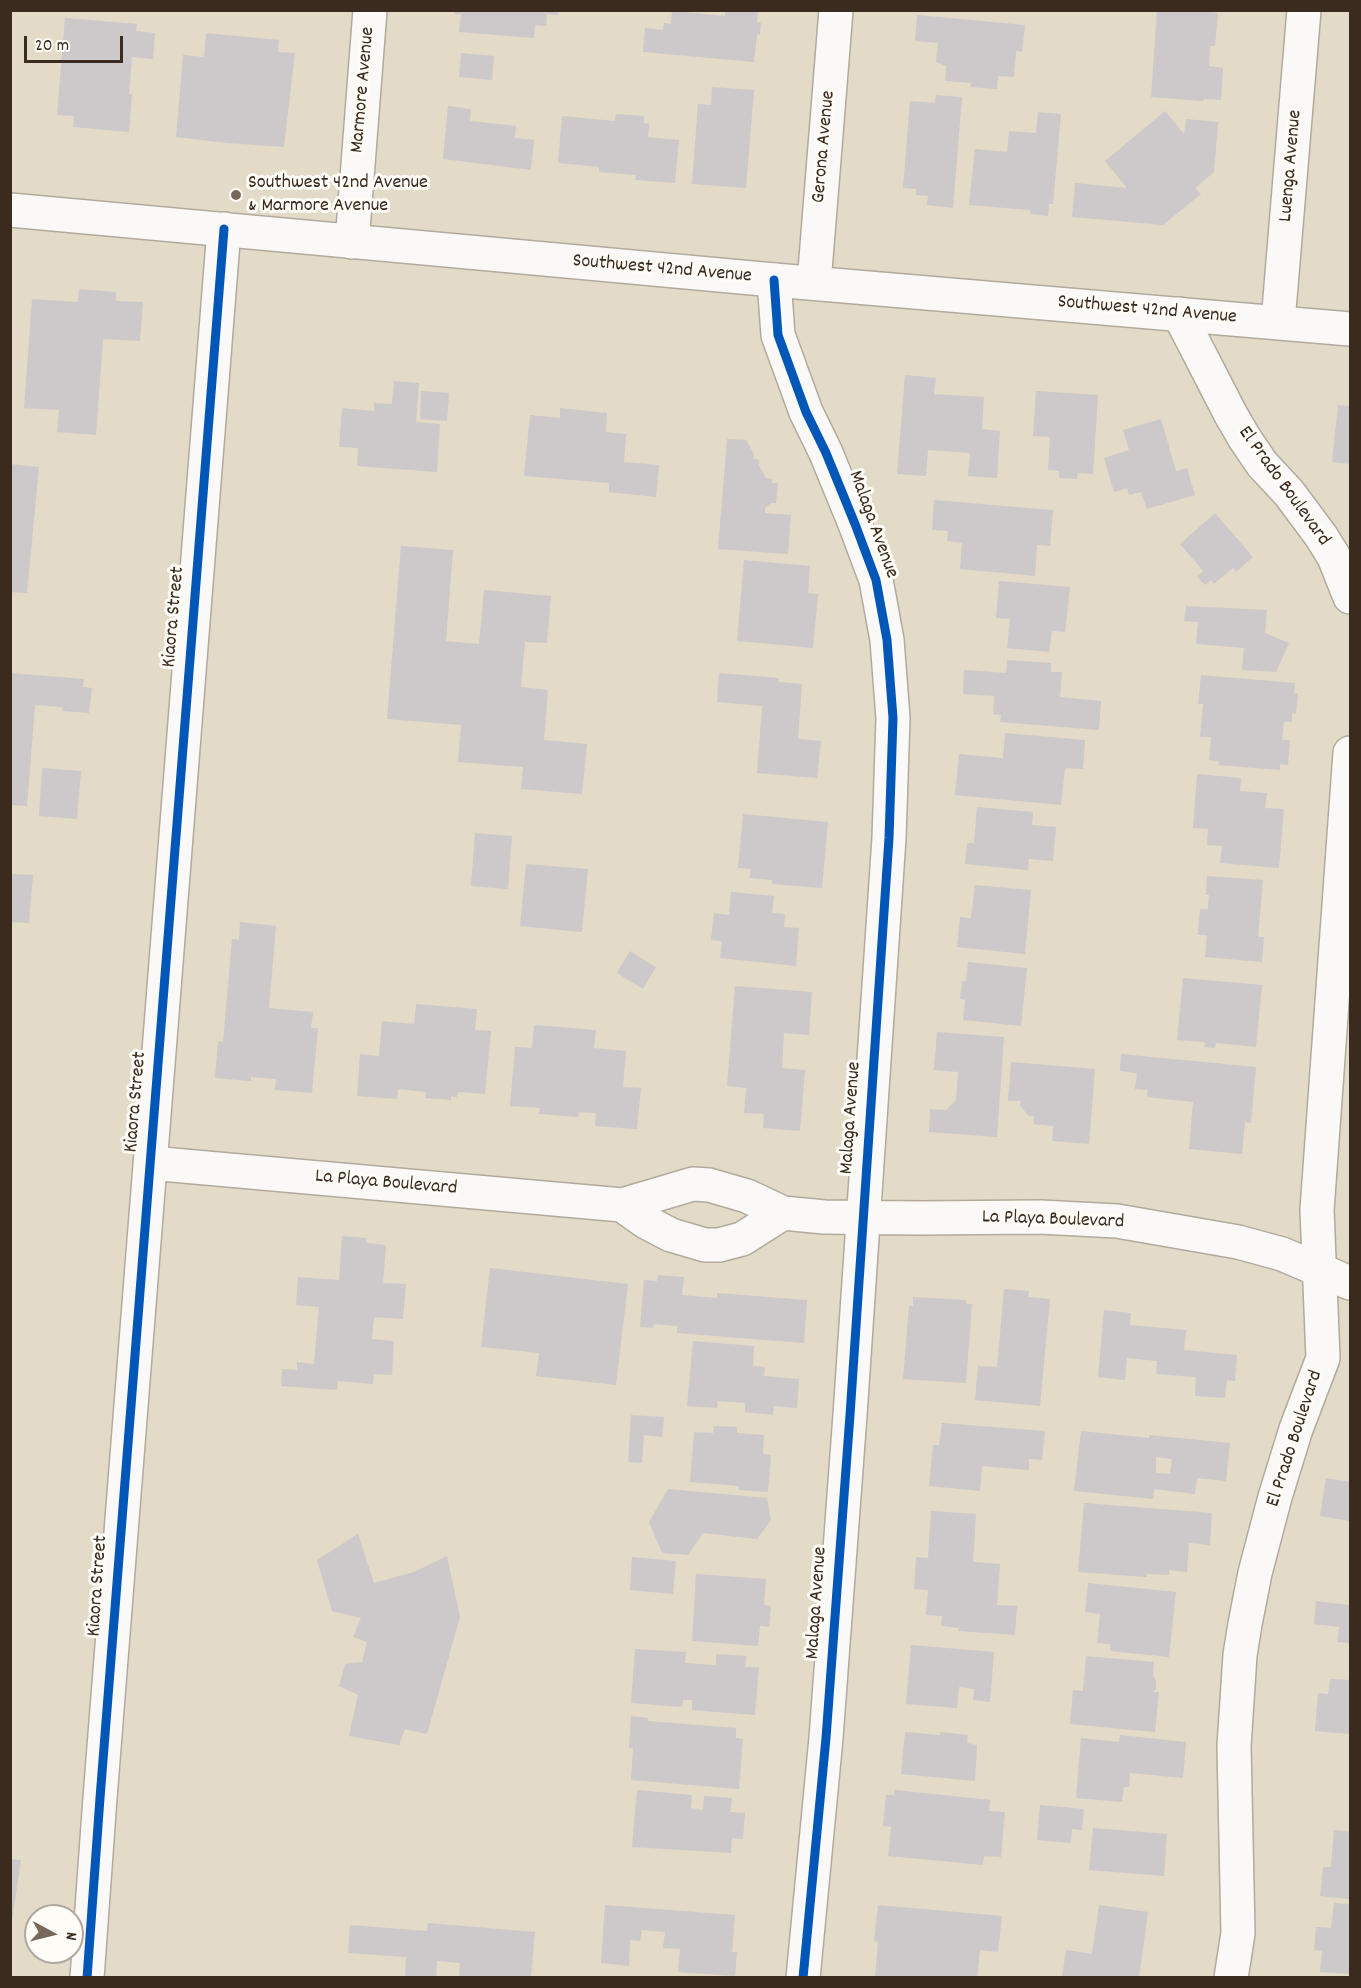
<!DOCTYPE html>
<html>
<head>
<meta charset="utf-8">
<style>
	body { margin:0 }
	#map { position:relative; width:1361px; height:1988px; overflow:hidden; background:#e3dac8; font-family:Dekko,sans-serif }
	canvas { display:block }
	.frame { position:absolute; inset:0; border:12px solid #3b2a1e; pointer-events:none }
	.north { position:absolute; left:24px; top:1904px; width:60px; height:60px; box-sizing:border-box; background:#fdfcf7; border:2px solid #afa8a0; border-radius:50%; rotate:97deg; font-size:16px; font-weight:700; line-height:24px; text-align:center; color:#3b2a1e }
	.north::after { content:''; display:block; margin:auto; width:21px; height:27px; background:#76685a; clip-path:polygon(50% 0,100% 100%,50% 72%,0 100%) }
	.scale { position:absolute; left:24px; top:36px; width:99px; height:27px; box-sizing:border-box; border:3px solid #3b2a1e; border-top:0; padding-left:8px; font-size:18px; line-height:21px; white-space:nowrap; color:#3b2a1e; -webkit-text-stroke:4px #fdfcf7; paint-order:stroke }
</style>
</head>
<body>
<div id="map">
<canvas width="1361" height="1988"></canvas>
<div class="frame"></div>
<div class="north">N</div>
<div class="scale">20 m</div>
</div>
<script>
const g = document.querySelector('canvas').getContext('2d');
g.lineJoin = 'round';
function fill(path, color) { g.fillStyle = color; g.fill(path, 'evenodd'); }
const shape = rows => new Path2D(rows.map(r => 'M' + r).join(''));
function trace(path, color, width, dash) { g.strokeStyle = color; g.lineWidth = width; g.lineCap = dash ? 'butt' : 'round'; g.setLineDash(dash || []); g.stroke(path); }
function drawText(font, color, halo, rows, align = 'center') {
  g.font = font + ' Dekko,sans-serif'; g.lineWidth = 6; g.setLineDash([]); g.textBaseline = 'middle'; g.strokeStyle = halo; g.fillStyle = color; for (const [text, x, y, turn = 0] of rows) {
    g.save(); g.translate(x, y); g.rotate((+turn || 0) * Math.PI / 180); g.textAlign = isNaN(turn) ? turn : align; if (halo) g.strokeText(text, 0, 0); g.fillText(text, 0, 0); g.restore();
  }
}
fill(shape([
	[455,10,559,10,558,15,547,14,546,26,535,25,534,38,459,32,461,14,455,14],
	[725,10,758,10,757,22,761,23,760,35,757,34,754,62,643,52,645,28,663,30,664,23,671,24,672,11,725,16],
	[1157,10,1211,10,1210,12,1218,13,1215,46,1210,46,1209,66,1223,68,1221,100,1204,99,1203,101,1151,97],
	[917,15,1025,25,1022,52,1016,51,1014,77,998,76,997,89,970,87,971,83,945,81,946,66,936,62,938,43,915,41],
	[65,18,137,24,136,31,155,33,153,59,132,57,129,94,132,95,129,132,73,127,74,116,57,115],
	[206,33,279,40,278,52,295,53,284,147,227,143,176,137,183,55,204,57],
	[461,53,494,56,492,80,459,77],
	[712,87,754,90,746,188,692,184,698,104,711,105],
	[936,95,962,97,953,208,927,205,928,196,916,195,916,189,903,188,910,101,935,103],
	[448,106,471,109,470,121,516,126,515,138,534,140,531,170,443,159],
	[1165,111,1184,134,1186,119,1218,122,1214,172,1195,188,1201,194,1163,225,1072,217,1075,183,1127,188,1105,161],
	[1038,112,1061,114,1053,204,1049,204,1048,216,1030,214,1030,210,969,205,975,149,1007,152,1009,131,1036,133],
	[616,114,644,116,644,123,649,124,648,137,679,140,675,183,635,180,636,175,599,172,599,167,558,163,562,116,615,121],
	[79,289,116,292,116,301,143,302,140,341,103,339,96,435,57,432,59,410,24,408,32,299,78,302],
	[905,375,936,378,934,394,984,397,982,429,1000,431,997,478,968,476,970,453,928,450,926,476,897,474],
	[394,381,419,383,416,422,440,424,437,472,357,466,358,448,339,447,342,408,374,411,374,403,392,404],
	[421,391,449,393,447,421,420,419],
	[1036,391,1098,395,1093,474,1078,473,1077,479,1059,478,1059,471,1048,470,1050,437,1033,436],
	[1338,405,1350,406,1350,464,1332,462],
	[560,408,607,413,606,432,626,434,624,462,659,465,656,497,609,492,609,483,524,476,530,415,560,418],
	[1161,419,1176,471,1187,468,1195,495,1147,509,1141,492,1129,495,1127,488,1114,492,1104,458,1129,450,1123,430],
	[727,439,746,440,754,454,753,459,759,460,759,465,766,478,772,479,772,483,778,483,776,503,771,503,765,508,765,513,791,515,788,554,718,549],
	[10,464,39,467,27,593,10,592],
	[934,500,1053,510,1050,546,1037,545,1035,576,960,569,962,543,947,541,948,531,932,530],
	[1215,513,1253,557,1236,572,1233,568,1214,584,1211,580,1205,585,1197,577,1203,571,1180,544],
	[401,546,453,550,446,641,479,644,484,590,551,596,547,643,525,642,521,687,548,690,544,740,587,744,582,794,521,789,523,767,458,762,461,725,387,719],
	[744,560,810,566,808,593,818,594,813,648,737,641],
	[999,581,1070,587,1065,632,1052,631,1049,652,1007,648,1010,619,996,618],
	[1186,606,1267,610,1265,633,1289,643,1276,672,1242,670,1244,648,1196,644,1198,622,1184,621],
	[1007,660,1051,663,1051,672,1062,672,1060,697,1101,701,1099,730,1000,722,1001,715,993,714,994,696,963,694,964,670,1006,673],
	[10,673,84,679,83,687,92,688,89,713,62,711,63,707,35,705,27,806,10,805],
	[719,673,779,678,779,682,802,684,798,739,821,741,817,778,757,773,762,706,717,702],
	[1201,675,1295,683,1294,693,1298,693,1296,714,1292,713,1292,722,1284,722,1282,740,1290,740,1288,765,1280,764,1280,770,1218,765,1219,761,1209,760,1211,737,1200,737,1203,704,1198,704],
	[1005,733,1085,740,1083,769,1065,768,1061,805,955,795,959,754,1003,758],
	[42,768,81,771,77,819,39,816],
	[1197,774,1241,778,1240,791,1267,793,1265,808,1284,809,1279,868,1220,863,1222,846,1207,845,1208,829,1193,828],
	[977,807,1033,812,1032,825,1056,827,1053,861,1029,859,1028,870,965,864,967,843,974,843],
	[743,814,828,822,822,888,772,884,772,880,750,878,751,869,738,868],
	[475,833,512,836,508,889,471,886],
	[526,864,588,869,582,932,520,926],
	[10,874,33,875,29,923,10,922],
	[1207,876,1263,880,1258,937,1264,937,1262,962,1205,957,1207,935,1198,935,1200,909,1208,909,1209,895,1206,895],
	[975,885,1031,890,1025,954,957,947,960,917,971,918],
	[731,892,774,896,772,913,785,914,784,927,799,928,796,966,720,958,722,941,711,940,714,913,729,915],
	[240,922,276,926,269,1008,313,1012,311,1028,318,1028,312,1093,275,1090,276,1079,251,1077,251,1081,215,1078,218,1041,223,1042,232,939,239,940],
	[630,951,656,967,643,989,617,973],
	[968,962,1027,968,1021,1026,963,1020,965,1000,960,999,962,981,966,982],
	[1183,978,1262,985,1256,1047,1216,1043,1215,1048,1204,1047,1205,1042,1177,1040],
	[735,986,812,992,809,1035,784,1033,782,1068,805,1070,800,1131,763,1128,764,1114,744,1113,746,1088,727,1086],
	[416,1004,477,1009,475,1030,491,1031,485,1094,458,1092,457,1097,451,1096,451,1100,425,1098,426,1092,398,1089,397,1099,357,1096,360,1054,379,1056,382,1021,414,1024],
	[534,1025,596,1030,594,1048,626,1051,623,1087,641,1088,637,1129,595,1126,596,1113,579,1112,578,1117,539,1114,540,1108,510,1106,515,1047,532,1048],
	[937,1032,1004,1037,997,1137,929,1132,930,1109,946,1110,956,1100,958,1072,934,1070],
	[1121,1054,1256,1067,1251,1123,1245,1122,1242,1154,1189,1149,1193,1102,1147,1097,1148,1090,1135,1089,1137,1073,1120,1071],
	[1011,1062,1095,1069,1089,1144,1052,1141,1053,1126,1034,1124,1034,1116,1029,1116,1020,1106,1021,1101,1008,1101],
	[342,1236,366,1238,366,1243,386,1245,383,1283,406,1284,403,1319,374,1317,372,1339,394,1341,392,1375,374,1374,373,1384,338,1381,337,1390,281,1386,282,1369,297,1370,297,1362,314,1364,319,1307,296,1305,298,1277,339,1280],
	[490,1268,628,1284,616,1385,536,1376,539,1353,481,1347],
	[658,1275,684,1277,682,1295,717,1298,717,1293,807,1300,804,1343,677,1333,677,1326,654,1324,653,1328,640,1327,644,1280,657,1281],
	[1004,1289,1029,1291,1028,1297,1050,1299,1040,1406,975,1400,978,1366,997,1367],
	[913,1297,966,1300,966,1304,972,1304,966,1383,903,1379,909,1306,913,1306],
	[1104,1310,1131,1313,1130,1325,1186,1330,1184,1350,1237,1355,1235,1381,1227,1380,1225,1398,1195,1396,1196,1377,1156,1374,1157,1361,1127,1358,1125,1380,1098,1377],
	[693,1341,754,1346,753,1366,765,1367,764,1376,799,1379,797,1408,774,1406,773,1415,745,1412,745,1403,718,1401,717,1408,687,1406],
	[631,1415,664,1417,662,1437,644,1435,642,1463,628,1462],
	[942,1423,1045,1431,1042,1460,1029,1459,1029,1470,982,1466,980,1491,929,1486,933,1445,939,1445],
	[714,1426,737,1427,737,1433,764,1435,763,1454,771,1455,768,1492,739,1490,739,1486,690,1482,694,1432,713,1433],
	[1081,1431,1149,1438,1149,1435,1230,1443,1226,1481,1197,1478,1195,1494,1154,1489,1153,1499,1074,1491],
	[1156,1457,1172,1459,1170,1474,1156,1473],
	[1326,1478,1350,1482,1350,1521,1320,1516],
	[668,1489,767,1498,771,1520,757,1539,703,1533,688,1555,662,1553,649,1522],
	[1084,1503,1212,1513,1210,1545,1189,1543,1187,1572,1169,1570,1169,1575,1147,1574,1146,1577,1078,1572],
	[931,1511,976,1514,973,1562,1000,1564,997,1605,1017,1606,1015,1635,958,1631,959,1628,941,1626,942,1616,926,1615,928,1590,914,1589,916,1557,928,1558],
	[358,1534,374,1583,414,1572,447,1556,460,1617,427,1734,405,1729,399,1745,349,1736,358,1695,339,1686,345,1664,362,1662,367,1642,353,1637,361,1618,332,1611,317,1560],
	[632,1557,676,1561,673,1594,630,1590],
	[696,1574,766,1579,764,1605,771,1606,769,1627,760,1626,758,1646,692,1641],
	[1088,1583,1176,1592,1169,1657,1110,1651,1110,1644,1097,1643,1100,1614,1085,1612],
	[1316,1601,1350,1605,1350,1643,1337,1642,1339,1627,1314,1624],
	[911,1645,994,1652,990,1702,973,1700,974,1689,959,1687,957,1708,906,1704],
	[635,1649,686,1652,685,1663,716,1665,716,1654,746,1656,745,1667,759,1667,755,1715,692,1710,692,1700,683,1700,682,1707,631,1703],
	[1086,1656,1154,1662,1153,1676,1156,1681,1156,1689,1152,1692,1159,1692,1155,1732,1070,1724,1073,1690,1083,1691],
	[1330,1679,1350,1680,1350,1734,1315,1731,1318,1693,1328,1694],
	[631,1716,648,1718,648,1721,736,1728,736,1738,743,1739,739,1789,631,1780,633,1748,629,1748],
	[905,1732,940,1735,940,1732,968,1735,967,1743,977,1745,975,1781,901,1774],
	[1120,1735,1186,1742,1183,1778,1130,1773,1129,1787,1124,1787,1122,1802,1076,1798,1081,1738,1119,1742],
	[637,1790,692,1795,691,1808,703,1810,704,1796,732,1798,730,1812,745,1813,743,1839,732,1838,731,1853,632,1847],
	[895,1790,990,1800,989,1811,1005,1812,1001,1857,984,1856,983,1865,888,1856,891,1827,883,1826,886,1795,894,1795],
	[1040,1805,1084,1809,1082,1830,1072,1829,1071,1843,1037,1840],
	[1093,1828,1167,1834,1164,1876,1089,1870],
	[1334,1830,1350,1832,1350,1899,1320,1896,1323,1867,1331,1867],
	[10,1859,21,1860,12,1920,10,1920],
	[1334,1903,1350,1904,1350,1974,1320,1972,1322,1951,1314,1950,1316,1927,1331,1928],
	[605,1905,735,1915,732,1952,737,1952,735,1976,678,1972,680,1949,663,1948,665,1932,642,1930,640,1941,630,1940,629,1966,601,1963],
	[878,1905,1002,1916,998,1952,980,1950,977,1978,875,1978,878,1942,874,1941],
	[1099,1905,1148,1912,1139,1978,1062,1978,1066,1950,1092,1954],
	[428,1923,535,1932,531,1978,459,1978,460,1963,437,1961,436,1978,405,1978,406,1957,348,1953,350,1925,427,1931]
]), '#cdc8c9');
const street = shape([
	[352,242,370,10],
	[774,280,778,335,806,412,826,453,855,524,876,580,887,640,893,718,889,838,850,1415,826,1738,803,1978],
	[814,283,836,10],
	[1179,314,1231,415,1245,439,1262,464,1289,493,1321,536,1334,557,1350,597],
	[1278,322,1304,10],
	[150,1163,622,1205],
	[783,1213,742,1239,719,1245,705,1245,671,1235,646,1222,622,1205,693,1184,709,1185,747,1196,783,1213,824,1217,921,1218,1040,1217,1117,1221,1238,1242,1282,1254,1350,1283],
	[87,1978,100,1798,224,229],
	[1231,1978,1238,1933,1234,1746,1240,1655,1245,1624,1255,1573,1275,1497,1296,1429,1323,1358,1317,1210,1350,753]
]);
const secondary = shape([
	[10,210,774,280,1350,329]
]);
trace(street, '#b1aa9d', 36);
trace(secondary, '#b1aa9d', 36);
trace(street, '#fbf9f7', 33);
trace(secondary, '#fbf9f7', 33);
trace(shape([
	[774,280,778,335,806,412,826,453,855,524,876,580,887,640,893,718,889,838,850,1415,826,1738,803,1978],
	[87,1978,100,1798,224,229]
]), '#0057b8', 9);
for (const [x, y, r, color] of [
	[236,195,6,"#76685a"]
]) { const dot = new Path2D(); dot.arc(x, y, r, 0, 2 * Math.PI); g.fillStyle = color; g.fill(dot); trace(dot, '#fdfcf7', 2); }
drawText('20px', '#3b2a1e', '#fdfcf7', [
	["Marmore Avenue",364,90,-85],
	["Gerona Avenue",825,147,-85],
	["Luenga Avenue",1292,166,-85],
	["Southwest 42nd Avenue",662,270,5],
	["Southwest 42nd Avenue",1147,311,5],
	["El Prado Boulevard",1283,487,54],
	["Malaga Avenue",872,525,70],
	["Kiaora Street",175,617,-85],
	["Kiaora Street",137,1102,-85],
	["Malaga Avenue",852,1118,-86],
	["La Playa Boulevard",386,1184,5],
	["La Playa Boulevard",1053,1221,2],
	["El Prado Boulevard",1296,1439,-72],
	["Kiaora Street",99,1586,-86],
	["Malaga Avenue",818,1603,-86]
]);
drawText('20px', '#3b2a1e', '#fdfcf7', [
	["Southwest 42nd Avenue",248,184],
	["& Marmore Avenue",248,207]
], 'left');
</script>
</body>
</html>
